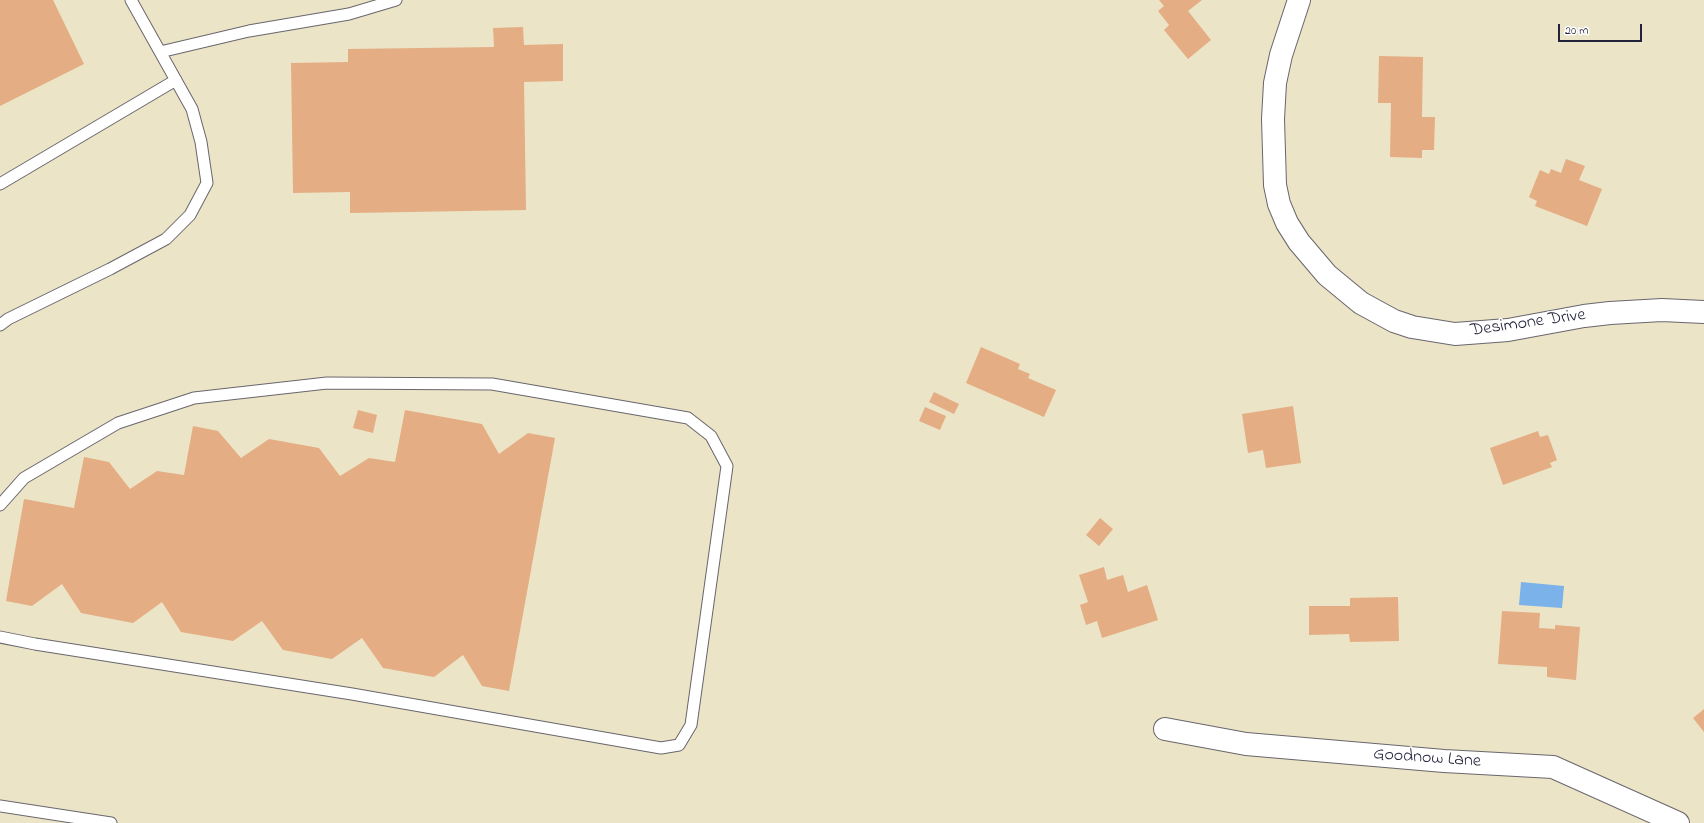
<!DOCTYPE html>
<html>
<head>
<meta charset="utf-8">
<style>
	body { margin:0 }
	#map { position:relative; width:1704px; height:823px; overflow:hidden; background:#ece4c7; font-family:"Indie Flower",sans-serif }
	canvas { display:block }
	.scale { position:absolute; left:1558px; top:24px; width:84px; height:18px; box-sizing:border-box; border:2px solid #22223b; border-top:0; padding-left:5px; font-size:12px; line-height:14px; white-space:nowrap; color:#22223b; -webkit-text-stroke:3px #fff; paint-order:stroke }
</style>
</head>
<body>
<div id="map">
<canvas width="1704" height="823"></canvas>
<div class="scale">20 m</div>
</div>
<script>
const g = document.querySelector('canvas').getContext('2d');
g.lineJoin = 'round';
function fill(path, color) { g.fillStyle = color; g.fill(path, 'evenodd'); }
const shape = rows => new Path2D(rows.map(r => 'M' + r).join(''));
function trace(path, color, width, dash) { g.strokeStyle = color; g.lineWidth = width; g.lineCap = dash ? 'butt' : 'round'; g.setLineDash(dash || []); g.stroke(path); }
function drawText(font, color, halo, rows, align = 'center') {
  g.font = font + ' "Indie Flower",sans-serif'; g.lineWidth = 3; g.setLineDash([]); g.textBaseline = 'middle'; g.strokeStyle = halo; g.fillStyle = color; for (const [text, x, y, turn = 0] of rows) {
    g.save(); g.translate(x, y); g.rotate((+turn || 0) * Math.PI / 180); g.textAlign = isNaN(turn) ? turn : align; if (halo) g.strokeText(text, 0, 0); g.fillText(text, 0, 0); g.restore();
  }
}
fill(shape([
	[1521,582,1564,586,1562,608,1519,605]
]), '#7ab2e9');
fill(shape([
	[0,0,53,0,84,64,0,106],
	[1159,0,1202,0,1188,11,1211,40,1188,59,1164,30,1169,25,1158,11,1164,6],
	[523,27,524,45,563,44,563,81,524,82,526,210,350,213,350,192,293,193,291,63,348,62,348,49,494,47,493,28],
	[1379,56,1423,57,1422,117,1435,117,1434,150,1422,150,1422,158,1390,157,1391,103,1378,103],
	[1566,159,1585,166,1579,180,1602,189,1587,226,1535,206,1537,201,1529,197,1540,170,1549,174,1551,169,1561,173],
	[981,347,1020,364,1018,369,1030,374,1028,378,1056,390,1044,417,966,383],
	[934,392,959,404,954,414,929,402],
	[1293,406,1301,463,1266,468,1263,450,1248,453,1242,414],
	[925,407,946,416,940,430,919,421],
	[358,410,377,415,373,433,353,428],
	[405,410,482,424,499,454,528,433,555,438,509,691,482,686,463,655,434,677,383,668,362,638,332,659,283,650,262,621,233,641,181,632,162,602,133,623,81,613,62,584,32,606,6,601,24,499,74,508,84,457,109,462,130,489,157,471,184,475,193,426,218,431,241,458,269,439,319,448,340,476,369,458,395,462],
	[1538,431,1540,437,1548,435,1557,460,1550,463,1552,467,1503,485,1490,448],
	[1100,518,1113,529,1099,546,1086,535],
	[1104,567,1107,580,1123,575,1128,592,1147,585,1158,620,1102,638,1097,621,1086,625,1080,605,1088,602,1079,575],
	[1398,597,1399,641,1350,642,1349,634,1309,635,1309,606,1350,606,1350,598],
	[1502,611,1540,613,1539,628,1555,629,1555,625,1580,627,1576,680,1547,677,1547,667,1498,664],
	[1704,709,1704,732,1693,718]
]), '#e4ad84');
const lane = shape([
	[160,52,249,31,349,14,396,0],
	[0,184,176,80],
	[0,325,8,319,110,269,166,239,190,215,207,183,201,142,192,109,131,0],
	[0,505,24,478,118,423,194,398,327,383,492,384,688,418,711,436,727,466,691,725,679,745,661,748,352,694,35,644,0,637],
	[0,806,111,823]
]);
const street = shape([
	[1299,0,1281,55,1275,83,1273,119,1275,185,1279,204,1287,223,1299,242,1327,275,1361,303,1394,321,1412,327,1455,334,1508,330,1584,316,1610,313,1662,310,1704,312],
	[1165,729,1246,744,1444,761,1553,767,1678,823]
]);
trace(lane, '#69666c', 13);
trace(street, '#69666c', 24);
trace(lane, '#fff', 11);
trace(street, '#fff', 22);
drawText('18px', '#22223b', '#fff', [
	["Desimone Drive",1528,324,-8],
	["Goodnow Lane",1427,759,4]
]);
</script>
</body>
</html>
